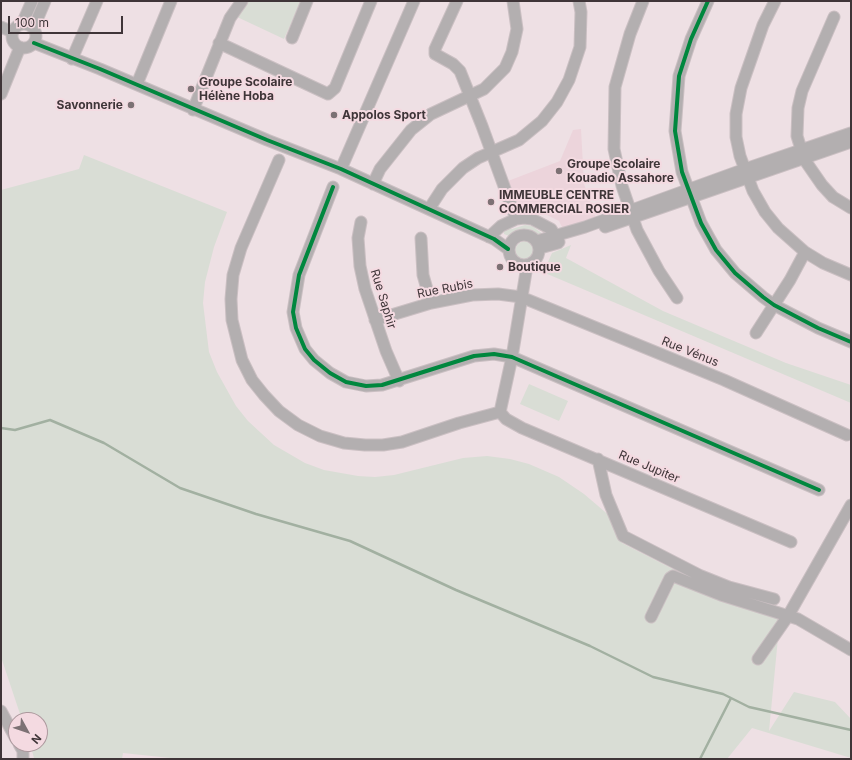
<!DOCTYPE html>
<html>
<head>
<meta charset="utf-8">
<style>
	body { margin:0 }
	#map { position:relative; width:852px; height:760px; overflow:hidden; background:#eee0e4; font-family:Inter,sans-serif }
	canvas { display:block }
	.frame { position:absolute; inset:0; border:2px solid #3f3538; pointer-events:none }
	.north { position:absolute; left:8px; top:712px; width:40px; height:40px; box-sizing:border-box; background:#f4dae1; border:1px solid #ac989d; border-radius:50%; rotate:130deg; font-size:11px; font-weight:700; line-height:16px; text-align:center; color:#3f3538 }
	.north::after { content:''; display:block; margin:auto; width:14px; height:18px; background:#7c7174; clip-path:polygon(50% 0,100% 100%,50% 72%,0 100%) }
	.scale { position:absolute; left:8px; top:16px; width:115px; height:18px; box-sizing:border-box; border:2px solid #3f3538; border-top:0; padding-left:5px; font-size:12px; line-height:14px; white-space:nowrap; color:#3f3538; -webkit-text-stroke:3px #f4dae1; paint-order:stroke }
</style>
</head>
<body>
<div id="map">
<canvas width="852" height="760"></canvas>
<div class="frame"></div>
<div class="north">N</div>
<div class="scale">100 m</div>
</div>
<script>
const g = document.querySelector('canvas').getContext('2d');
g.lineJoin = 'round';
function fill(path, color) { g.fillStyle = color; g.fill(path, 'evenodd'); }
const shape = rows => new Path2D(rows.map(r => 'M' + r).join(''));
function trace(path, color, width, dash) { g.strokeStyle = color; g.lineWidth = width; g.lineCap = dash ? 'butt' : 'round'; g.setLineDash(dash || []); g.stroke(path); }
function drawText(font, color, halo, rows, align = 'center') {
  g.font = font + ' Inter,sans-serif'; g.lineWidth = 4; g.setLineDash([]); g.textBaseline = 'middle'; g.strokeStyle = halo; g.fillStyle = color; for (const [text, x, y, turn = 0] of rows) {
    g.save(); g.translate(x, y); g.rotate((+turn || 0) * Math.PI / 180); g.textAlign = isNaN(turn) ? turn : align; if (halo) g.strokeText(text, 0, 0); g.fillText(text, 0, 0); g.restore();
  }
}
fill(shape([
	[581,129,584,184,596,218,564,231,559,221,535,209,528,211,526,206,513,207,508,181,560,161,573,130]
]), '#ecd4db');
fill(shape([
	[247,1,301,1,284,39,235,16],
	[84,155,227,212,214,247,205,282,203,303,209,352,217,372,236,406,248,421,274,445,305,463,324,470,358,476,375,477,394,475,463,458,487,456,510,459,529,464,559,477,584,494,611,517,622,543,673,569,727,592,781,607,769,731,794,692,835,702,851,719,851,758,752,728,727,759,180,759,123,753,122,759,34,758,30,744,40,744,40,720,22,720,1,657,1,190,79,169],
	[525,225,532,226,543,234,538,238,527,234,509,236,504,234,504,231,506,226,512,229],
	'515 252a11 11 0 1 1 22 0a11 11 0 1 1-22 0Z',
	[571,245,566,258,663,311,786,363,851,385,851,403,538,270,548,262,552,253],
	[529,384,568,401,559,421,520,404]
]), '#d9ddd5');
trace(shape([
	[1,428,15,430,50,420,104,443,180,488,256,514,350,541,456,590,590,646,653,677,723,694,749,707,851,730],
	[700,759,731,698]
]), '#a2b0a1', 2.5);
const minor = shape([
	[457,1,435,49,435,54,453,64,460,71,482,126,516,219],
	[643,1,630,34,615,87,614,149,622,186,637,230,659,271,677,298],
	[708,1,691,39,679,76,675,131,682,172,701,223,716,250,735,273,763,297,774,305,818,328,851,342],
	[775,1,763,25,741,88,736,114,736,137,740,156,753,191,765,212,778,228,805,252,823,263,851,275],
	[834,17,802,91,798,108,797,136,804,159,822,185,833,197,851,208],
	'12 36a12 12 0 1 1 24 0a12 12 0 1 1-24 0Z',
	[22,24,32,1],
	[1,27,13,32],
	[34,27,45,1],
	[292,38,307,1],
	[34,43,100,69,267,140,341,169,494,239,508,249],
	[219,43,328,94,335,88,371,1],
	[72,59,97,1],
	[137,84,171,1],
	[1,94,20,47],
	[193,110,230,18,242,1],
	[279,160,241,248,233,275,231,299,232,320,242,360,252,380,264,395,279,411,298,425,320,436,344,443,365,445,383,445,402,442,459,423,500,412],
	[341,169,414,1],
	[373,184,380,169,411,130,431,114,484,89,505,68,512,52,517,29,513,1],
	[333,187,299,275,293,312,296,328,305,349,314,360,330,373,346,382,366,386,382,385,474,356,494,354,512,357,819,490],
	[429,209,442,189,463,168,478,158,519,140,542,121,557,102,569,80,580,47,581,12,579,1],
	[361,222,358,238,360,266,365,289,386,351,399,381],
	[605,227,851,142],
	'509 250a15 15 0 1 1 30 0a15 15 0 1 1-30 0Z',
	[489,237,501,226,516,219,524,218,532,219,551,229,559,242],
	[421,238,423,275,431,303],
	[537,241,585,227,745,169,851,133],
	[540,248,558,243],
	[375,320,431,303,472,295,498,294,521,297,724,380,847,435],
	[756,333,790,280,805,252],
	[500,412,506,419,522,428,791,542],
	[500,412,512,357,527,266],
	[598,459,606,495,623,536,699,575,729,587,774,599],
	[651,617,670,578,673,576,721,595,798,619,851,650],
	[758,659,788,616,851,505],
	[1,711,16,739],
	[19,744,23,751,23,759]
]);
trace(minor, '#cabfc2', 13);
trace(minor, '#b3afb0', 11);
trace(shape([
	[708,1,691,39,679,76,675,131,682,172,701,223,716,250,735,273,763,297,774,305,818,328,851,342],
	[34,43,100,69,267,140,341,169,494,239,508,249],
	[333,187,299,275,293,312,296,328,305,349,314,360,330,373,346,382,366,386,382,385,474,356,494,354,512,357,819,490]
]), '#00873e', 4);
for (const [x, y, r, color] of [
	[191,89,4,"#7c7174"],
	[131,105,4,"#7c7174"],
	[334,115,4,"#7c7174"],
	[559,171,4,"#7c7174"],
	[491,202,4,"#7c7174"],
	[500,267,4,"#7c7174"]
]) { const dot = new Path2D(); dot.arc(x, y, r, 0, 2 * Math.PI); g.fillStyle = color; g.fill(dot); trace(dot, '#f4dae1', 1.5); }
drawText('bold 12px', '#3f3538', '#f4dae1', [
	["Groupe Scolaire",199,82],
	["Hélène Hoba",199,96],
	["Savonnerie",123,105,"right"],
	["Appolos Sport",342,115],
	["Groupe Scolaire",567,164],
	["Kouadio Assahore",567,178],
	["IMMEUBLE CENTRE",499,195],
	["COMMERCIAL ROSIER",499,209],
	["Boutique",508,267]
], 'left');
drawText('12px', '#3f3538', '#f4dae1', [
	["Rue Rubis",445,289,-11],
	["Rue Saphir",383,299,73],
	["Rue Vénus",690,352,22],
	["Rue Jupiter",649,467,23]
]);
</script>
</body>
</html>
